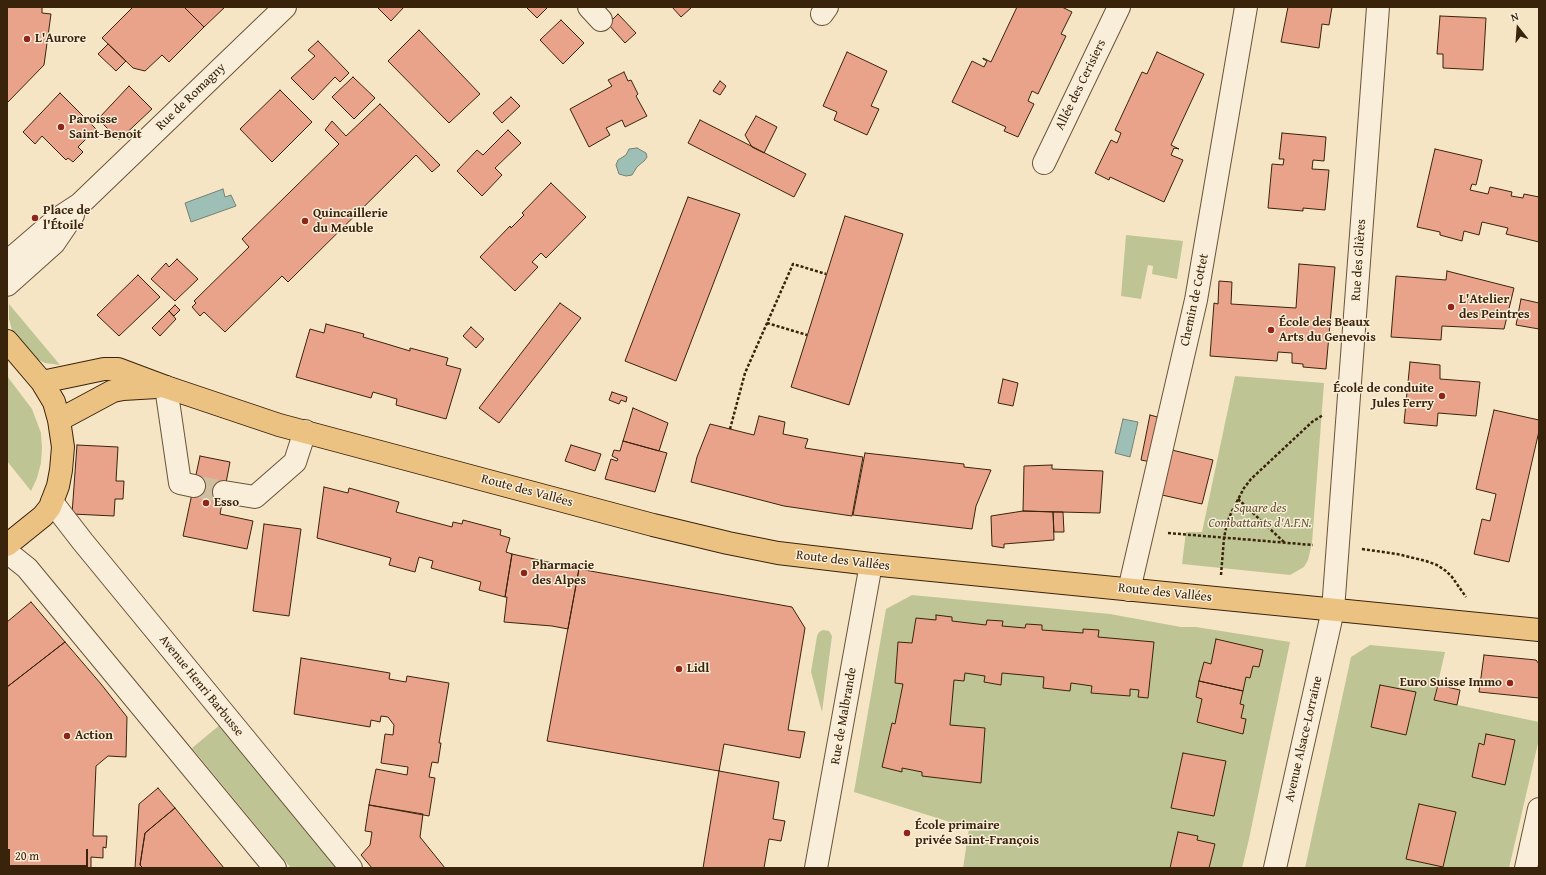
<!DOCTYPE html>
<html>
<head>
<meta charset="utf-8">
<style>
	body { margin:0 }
	#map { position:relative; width:1546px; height:875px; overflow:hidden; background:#f6e5c5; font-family:"Gentium Book Plus",serif }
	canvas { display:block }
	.frame { position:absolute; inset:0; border:8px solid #3a230b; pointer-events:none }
	.north { position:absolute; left:1498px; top:8px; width:40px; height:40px; -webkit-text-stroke:3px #f9eed9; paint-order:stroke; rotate:343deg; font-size:11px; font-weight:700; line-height:16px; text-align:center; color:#3a230b }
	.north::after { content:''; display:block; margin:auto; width:14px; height:18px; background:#3a230b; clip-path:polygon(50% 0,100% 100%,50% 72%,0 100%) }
	.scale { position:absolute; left:8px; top:849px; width:80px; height:18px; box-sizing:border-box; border:2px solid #3a230b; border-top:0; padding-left:5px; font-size:12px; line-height:14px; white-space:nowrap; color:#3a230b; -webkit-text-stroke:3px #f9eed9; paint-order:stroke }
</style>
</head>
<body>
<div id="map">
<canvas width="1546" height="875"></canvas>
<div class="frame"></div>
<div class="north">N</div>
<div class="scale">20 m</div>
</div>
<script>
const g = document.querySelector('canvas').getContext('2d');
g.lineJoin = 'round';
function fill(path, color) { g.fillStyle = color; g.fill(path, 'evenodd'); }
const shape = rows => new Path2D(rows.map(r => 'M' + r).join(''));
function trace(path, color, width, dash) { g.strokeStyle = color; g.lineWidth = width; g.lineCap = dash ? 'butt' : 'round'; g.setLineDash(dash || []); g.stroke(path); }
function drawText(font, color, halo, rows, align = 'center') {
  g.font = font + ' "Gentium Book Plus",serif'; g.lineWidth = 3; g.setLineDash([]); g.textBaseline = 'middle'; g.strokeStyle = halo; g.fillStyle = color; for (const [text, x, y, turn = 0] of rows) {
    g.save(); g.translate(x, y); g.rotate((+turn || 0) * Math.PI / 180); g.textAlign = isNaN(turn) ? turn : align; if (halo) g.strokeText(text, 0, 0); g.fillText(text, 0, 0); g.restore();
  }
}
fill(shape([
	[1126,235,1183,241,1177,279,1152,274,1153,266,1148,265,1141,299,1121,296],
	[9,304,60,365,45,363,31,356,13,334,9,319],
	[7,376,32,409,41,433,42,448,41,463,37,478,31,491,7,461],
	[1235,376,1324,383,1312,543,1308,560,1304,567,1290,575,1182,564,1186,532,1202,532],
	[912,595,1110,614,1181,627,1196,627,1290,642,1249,839,1242,868,963,868,969,828,854,792,886,609],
	[823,630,829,631,832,636,822,712,811,672,817,636,819,632],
	[1370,645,1445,652,1434,700,1539,722,1539,739,1509,868,1305,868,1351,657],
	[221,724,340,868,291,868,192,748]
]), '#bec493');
const water = shape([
	[637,148,646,153,647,157,645,160,637,167,632,175,626,176,619,174,616,165,618,160,626,155,629,149,637,148],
	[223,189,225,197,231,195,236,206,191,222,185,203,223,189],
	[1123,419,1138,422,1130,457,1115,453,1123,419]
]);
fill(water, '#9dbfb5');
trace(water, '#758171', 1);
const building = shape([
	[7,7,42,7,42,13,51,14,44,65,7,103,7,7],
	[133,7,184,7,204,27,169,62,162,55,145,71,133,68,102,38,133,7],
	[184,7,225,7,204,27,184,7],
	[377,7,404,7,391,21,377,7],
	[526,7,548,7,537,18,526,7],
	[672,7,692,7,681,17,672,7],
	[1017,7,1062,7,1072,12,1061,34,1066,36,1038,94,1032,91,1028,101,1034,104,1018,137,1004,131,1006,127,952,102,972,61,984,67,987,61,983,59,983,58,991,62,1017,7],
	[1288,7,1332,7,1329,25,1322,24,1319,48,1281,42,1288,7],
	[618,14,636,33,625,43,608,24,618,14],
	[1440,16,1486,18,1483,70,1443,68,1443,54,1437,54,1440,16],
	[561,20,584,43,563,64,540,40,561,20],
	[419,30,480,94,449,123,388,61,419,30],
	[318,41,349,73,340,82,335,77,313,100,291,78,315,56,308,50,318,41],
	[108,44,126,61,116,71,98,54,108,44],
	[847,52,887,71,871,106,879,109,867,135,834,120,837,112,823,106,847,52],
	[1157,52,1204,74,1171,145,1179,149,1174,148,1171,155,1183,160,1164,202,1110,177,1109,180,1095,173,1111,140,1117,143,1121,133,1115,130,1142,72,1147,74,1157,52],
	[624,72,628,81,631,80,638,94,636,96,647,116,625,127,622,120,606,128,610,135,589,147,570,109,612,86,608,80,624,72],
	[353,77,375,98,354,119,332,97,353,77],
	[720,81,726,86,720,95,713,91,720,81],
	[129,86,152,109,119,140,98,119,129,86],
	[280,90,312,122,272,162,240,129,280,90],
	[60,93,96,129,78,147,83,152,73,162,68,158,66,160,42,136,35,144,23,132,60,93],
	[511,97,520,106,502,123,493,113,511,97],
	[380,104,440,165,432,172,416,155,288,282,282,276,225,332,204,312,200,316,192,307,196,303,194,301,249,247,242,239,339,144,325,130,332,121,346,136,380,104],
	[756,116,777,127,764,153,752,147,745,135,756,116],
	[700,120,806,174,794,197,688,143,700,120],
	[508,130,521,143,495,168,502,175,482,196,457,171,477,150,483,155,508,130],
	[1282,133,1326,137,1324,161,1313,160,1312,169,1329,170,1325,210,1303,208,1303,211,1268,208,1272,164,1283,165,1284,159,1279,159,1282,133],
	[1435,149,1482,160,1476,185,1472,184,1470,190,1488,194,1490,187,1512,192,1511,196,1523,198,1524,194,1539,197,1539,242,1506,234,1508,228,1482,222,1479,235,1464,231,1462,241,1440,235,1440,232,1417,227,1435,149],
	[551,183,586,217,546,258,541,253,532,262,538,267,515,291,480,257,510,226,511,228,524,215,522,213,551,183],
	[688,197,740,214,676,381,625,361,688,197],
	[845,216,903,234,849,405,791,387,845,216],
	[177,259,198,279,175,301,151,279,166,263,169,267,177,259],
	[1299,264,1335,267,1326,369,1303,367,1303,364,1292,363,1292,353,1278,352,1277,361,1210,356,1214,303,1218,304,1219,281,1232,282,1231,304,1296,308,1299,264],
	[1447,271,1514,288,1504,329,1442,326,1441,340,1391,337,1396,276,1446,280,1447,271],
	[138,275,160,297,119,336,97,315,138,275],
	[1521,299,1539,303,1539,329,1516,325,1521,299],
	[560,303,581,318,499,423,479,408,560,303],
	[175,305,180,310,174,316,169,311,175,305],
	[169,311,176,319,160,336,152,328,169,311],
	[326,324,364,334,363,337,387,344,410,351,410,348,448,358,446,365,461,369,446,419,396,405,397,399,373,392,371,398,296,377,310,329,324,333,326,324],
	[471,327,484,339,476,348,463,336,471,327],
	[1410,362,1440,365,1440,379,1480,382,1476,416,1438,413,1437,426,1404,423,1410,362],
	[1003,379,1018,383,1013,406,998,403,1003,379],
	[612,392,627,397,626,402,621,400,619,404,609,400,612,392],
	[633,408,668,423,659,451,623,441,633,408],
	[1494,410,1539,420,1539,431,1509,562,1474,554,1482,519,1490,521,1496,494,1476,489,1494,410],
	[1150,415,1161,418,1151,462,1141,460,1150,415],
	[759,416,785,422,783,434,808,439,805,448,863,457,852,516,784,506,691,482,697,457,710,424,754,435,759,416],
	[623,441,667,453,655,492,605,479,611,459,617,461,618,459,612,456,614,450,620,451,623,441],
	[77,445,118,447,116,481,124,481,123,499,115,499,114,516,72,514,77,445],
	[571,445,601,454,595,471,565,461,571,445],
	[1172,450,1213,460,1202,504,1162,495,1172,450],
	[865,453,964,464,964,467,991,470,976,506,972,529,853,515,865,453],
	[200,456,230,462,220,514,253,521,247,549,183,536,200,456],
	[1052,465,1052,469,1103,471,1100,513,1023,511,1024,466,1052,465],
	[324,487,348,493,349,488,399,502,396,512,452,527,453,522,462,524,463,520,501,530,500,535,510,538,506,552,512,554,505,597,479,590,481,582,431,568,433,561,419,557,415,572,389,565,391,558,317,538,324,487],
	[1023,511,1053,512,1054,540,1004,544,1004,548,992,546,991,516,1023,511],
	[1053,512,1063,512,1064,532,1054,532,1053,512],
	[264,524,301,529,289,616,253,611,264,524],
	[512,554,579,569,568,629,552,626,504,622,507,597,505,597,512,554],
	[579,569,792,607,805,628,788,730,805,732,800,758,724,744,719,771,547,741,579,569],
	[31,602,65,642,7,687,7,622,31,602],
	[936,615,952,617,952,621,986,625,987,620,1003,621,1002,626,1025,628,1026,624,1042,625,1042,630,1083,633,1083,629,1099,630,1098,637,1154,642,1148,698,1138,697,1139,690,1130,689,1130,696,1091,693,1092,686,1071,683,1070,691,1043,688,1044,677,1002,673,1001,685,984,682,985,676,965,673,964,681,954,680,950,725,985,728,981,783,922,776,922,772,902,768,902,772,882,767,892,723,895,724,903,684,895,683,898,642,912,643,916,618,936,620,936,615],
	[1216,639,1263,650,1259,667,1253,666,1250,678,1246,677,1243,691,1199,681,1204,662,1211,664,1216,639],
	[65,642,101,684,127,717,126,757,108,756,96,766,93,836,107,836,106,848,103,847,103,858,91,857,91,868,7,868,7,687,65,642],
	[1484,655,1536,660,1539,664,1539,698,1479,692,1484,655],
	[301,658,390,673,389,679,406,682,407,676,449,683,439,743,441,743,438,763,432,762,429,777,435,778,429,816,369,805,376,769,407,775,408,767,381,763,385,734,393,735,394,725,388,717,381,716,380,722,371,720,370,727,294,714,301,658],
	[1199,681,1243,691,1240,704,1244,705,1241,718,1246,719,1243,734,1197,722,1202,699,1196,697,1199,681],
	[1380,685,1416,692,1406,735,1371,727,1380,685],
	[1438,685,1460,690,1457,705,1434,700,1438,685],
	[1486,734,1515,740,1505,785,1472,777,1479,743,1484,745,1486,734],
	[1183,753,1226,761,1214,816,1171,808,1183,753],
	[719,771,779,782,773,819,785,821,781,841,769,839,764,868,703,868,719,771],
	[158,788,175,808,145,833,140,865,143,868,135,868,139,804,158,788],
	[1419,804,1456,812,1443,867,1406,859,1419,804],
	[369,805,423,814,420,837,445,868,372,868,361,855,370,845,372,832,365,831,369,805],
	[175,808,224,868,143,868,140,865,145,833,175,808],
	[1178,832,1198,836,1197,840,1215,844,1209,868,1170,868,1178,832]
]);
fill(building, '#e9a38a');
trace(building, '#3a230b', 1);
trace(shape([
	[194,486,224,492]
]), '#d0bea0', 22, [22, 11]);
const minor = shape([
	[589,7,601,20],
	[822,14,827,7],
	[1044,163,1119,7],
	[7,262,57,219,80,204,285,7],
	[7,285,54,243,73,215],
	[166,387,180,483,194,486],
	[224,492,255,497,295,462,305,431],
	[52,502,83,542,351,868],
	[7,552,27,568,275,868],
	[1129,590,1196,300,1246,7],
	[816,868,871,564],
	[1275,868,1333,610,1378,7],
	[1526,868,1539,809]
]);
const major = shape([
	[7,341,42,382,54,402,59,420,63,447,61,470,58,486,50,507,43,516,7,545],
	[42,382,104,369,118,369,166,387,279,425,653,525,728,543,778,553,871,564,1539,630],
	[59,420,113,391,123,389,157,387]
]);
trace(minor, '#69543a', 24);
trace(major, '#3a230b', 24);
trace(shape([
	[767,323,807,335],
	[730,429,745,373,793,264,826,274],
	[1238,499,1285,543],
	[1168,533,1313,545],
	[1362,549,1397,554,1426,561,1437,565,1446,571,1452,577,1466,597],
	[1221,575,1224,538,1227,523,1232,511,1244,488,1251,479,1312,422,1323,415]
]), '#3a230b', 2.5, [3, 2]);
trace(minor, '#f9eed9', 22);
trace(major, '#ebc282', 22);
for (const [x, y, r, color] of [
	[27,39,4,"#8f2418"],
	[61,127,4,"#8f2418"],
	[35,218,4,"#8f2418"],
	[305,221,4,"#8f2418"],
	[1451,307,4,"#8f2418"],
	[1271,330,4,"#8f2418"],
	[1442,396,4,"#8f2418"],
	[206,503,4,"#8f2418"],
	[524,573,4,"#8f2418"],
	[679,669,4,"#8f2418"],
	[1510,683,4,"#8f2418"],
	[67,736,4,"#8f2418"],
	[907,833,4,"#8f2418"]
]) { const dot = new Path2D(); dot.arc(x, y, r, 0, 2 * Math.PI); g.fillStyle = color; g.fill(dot); trace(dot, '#f9eed9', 1.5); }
drawText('bold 13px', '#3a230b', '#f9eed9', [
	["L'Aurore",35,39],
	["Paroisse",69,120],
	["Saint-Benoit",69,135],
	["Place de",43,211],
	["l'Étoile",43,226],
	["Quincaillerie",313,214],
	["du Meuble",313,229],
	["L'Atelier",1459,300],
	["des Peintres",1459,315],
	["École des Beaux",1279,323],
	["Arts du Genevois",1279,338],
	["École de conduite",1434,389,"right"],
	["Jules Ferry",1434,404,"right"],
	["Esso",214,503],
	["Pharmacie",532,566],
	["des Alpes",532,581],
	["Lidl",687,669],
	["Euro Suisse Immo",1502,683,"right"],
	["Action",75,736],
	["École primaire",915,826],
	["privée Saint-François",915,841]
], 'left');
drawText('13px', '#3a230b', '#f9eed9', [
	["Allée des Cerisiers",1081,85,-64],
	["Rue de Romagny",191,97,-44],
	["Rue des Glières",1359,260,-86],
	["Chemin de Cottet",1195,300,-78],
	["Route des Vallées",527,491,15],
	["Route des Vallées",843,561,7],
	["Route des Vallées",1165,593,6],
	["Avenue Henri Barbusse",201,686,51],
	["Rue de Malbrande",844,716,-80],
	["Avenue Alsace-Lorraine",1304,739,-77]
]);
drawText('italic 13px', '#625334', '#f9eed9', [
	["Square des",1260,509],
	["Combattants d'A.F.N.",1260,524]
]);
</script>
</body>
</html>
